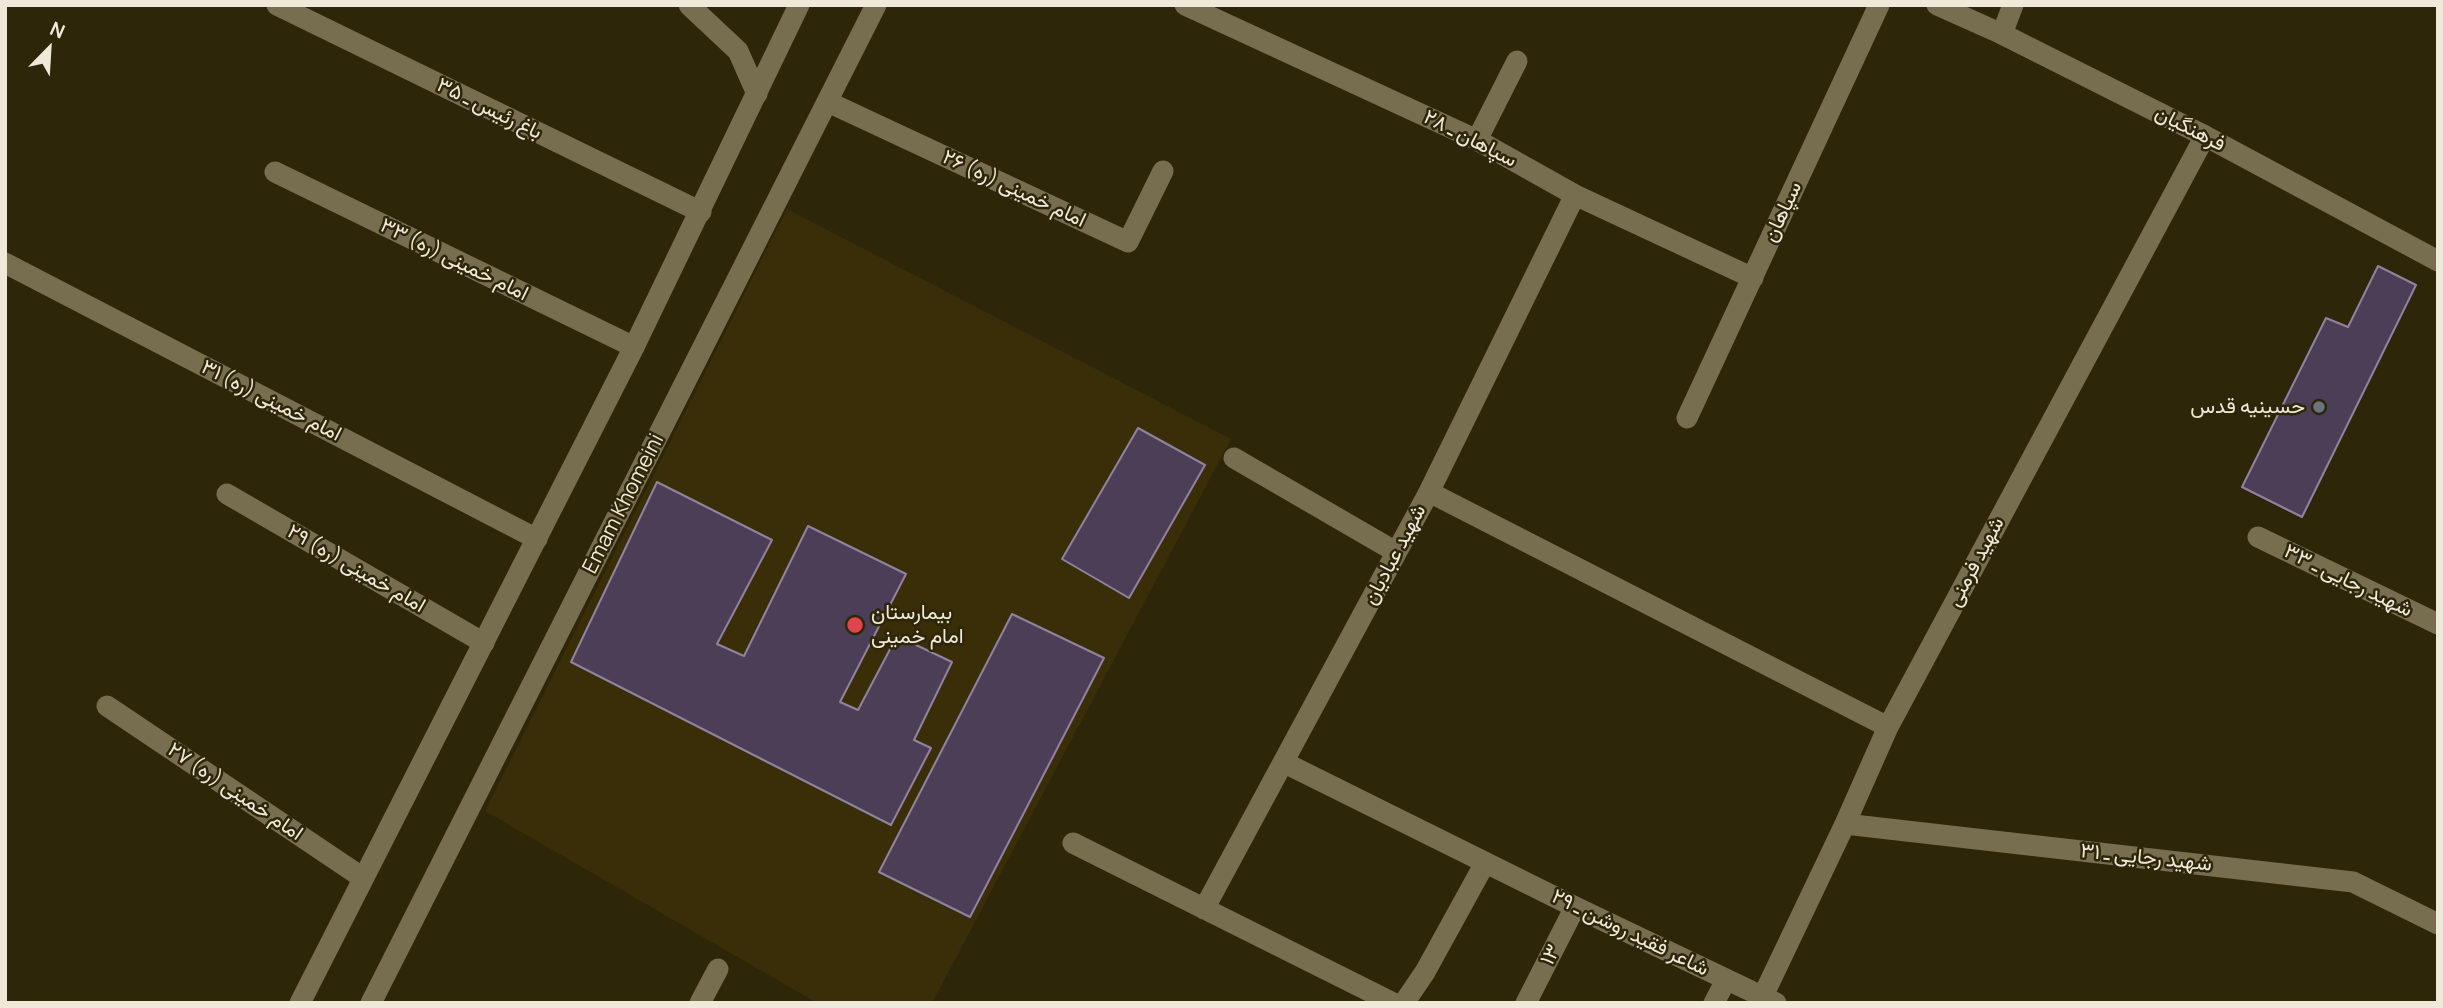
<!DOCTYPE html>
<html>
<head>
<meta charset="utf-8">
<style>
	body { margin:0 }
	#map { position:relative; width:2443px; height:1008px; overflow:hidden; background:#2e2609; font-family:Manrope,sans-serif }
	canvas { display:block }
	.frame { position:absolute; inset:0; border:7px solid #eee9d8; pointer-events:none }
	.north { position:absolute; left:14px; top:14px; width:70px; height:70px; -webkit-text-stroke:5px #2e2609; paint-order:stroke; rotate:24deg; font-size:19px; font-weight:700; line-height:28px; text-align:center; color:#eee9d8 }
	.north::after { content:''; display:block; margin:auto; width:24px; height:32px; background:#eee9d8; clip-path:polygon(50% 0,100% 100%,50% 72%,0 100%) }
</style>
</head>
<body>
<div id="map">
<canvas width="2443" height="1008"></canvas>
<div class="frame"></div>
<div class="north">N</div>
</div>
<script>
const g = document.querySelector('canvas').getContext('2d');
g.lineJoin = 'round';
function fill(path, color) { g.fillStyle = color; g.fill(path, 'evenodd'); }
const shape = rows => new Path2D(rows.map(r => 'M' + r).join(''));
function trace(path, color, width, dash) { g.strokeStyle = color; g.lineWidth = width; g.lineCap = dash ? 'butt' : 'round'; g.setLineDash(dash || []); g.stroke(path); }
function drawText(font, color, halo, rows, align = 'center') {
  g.font = font + ' Manrope,Vazirmatn,sans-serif'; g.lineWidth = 5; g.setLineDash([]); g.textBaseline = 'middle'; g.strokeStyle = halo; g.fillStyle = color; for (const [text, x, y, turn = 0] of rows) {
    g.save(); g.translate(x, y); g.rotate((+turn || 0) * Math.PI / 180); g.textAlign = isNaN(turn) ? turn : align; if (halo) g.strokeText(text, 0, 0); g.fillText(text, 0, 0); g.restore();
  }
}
fill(shape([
	[787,209,1231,439,932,1003,817,1003,485,811]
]), '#392e08');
const building = shape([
	[2378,266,2416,285,2302,517,2242,487,2326,318,2348,327,2378,266],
	[1138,428,1205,465,1129,598,1062,559,1138,428],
	[657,482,772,540,717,644,744,656,808,526,906,574,840,702,858,710,897,636,952,662,914,740,931,748,891,825,571,662,657,482],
	[1012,614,1104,658,970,917,879,872,1012,614]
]);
fill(building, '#4b3f57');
trace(building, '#9183a0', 2);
trace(shape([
	[1477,140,1517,61]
]), '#776e50', 21);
trace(shape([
	[277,5,701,212],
	[1185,5,1477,140,1575,195,1753,278],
	[2002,34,2013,5],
	[828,102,1128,242,1163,171],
	[275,172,634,347],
	[5,263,537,539],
	[1687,418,1879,5],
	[1234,458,1396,552],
	[1429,492,1888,727],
	[227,494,484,643],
	[2258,537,2438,624],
	[107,706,363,878],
	[1285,763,1575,907,1776,1003],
	[1845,824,2353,882,2438,924],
	[1073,843,1393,1003],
	[1204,909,1429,492,1575,195],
	[1763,996,1845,824,1888,727,2205,136],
	[700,1003,718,969],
	[1404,1003,1425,972,1485,863],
	[1526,1003,1575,907],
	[1714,1003,1726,980]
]), '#776e50', 21);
trace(shape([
	[689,5,738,51,757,94],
	[1937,5,2002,34,2205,136,2438,261],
	[300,1003,634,347,799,5],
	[371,1003,876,5]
]), '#776e50', 21);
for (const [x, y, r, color] of [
	[2319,407,7,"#6b7280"],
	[855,625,9,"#e0444e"]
]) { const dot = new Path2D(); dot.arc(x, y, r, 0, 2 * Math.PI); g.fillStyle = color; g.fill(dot); trace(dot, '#2e2609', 2.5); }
drawText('21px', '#eee9d8', '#2e2609', [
	["باغ رئیس ـ ۳۵",489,109,26],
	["فرهنگیان",2190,129,27],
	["سپاهان ـ ۲۸",1470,139,27],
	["امام خمینی (ره) ۲۶",1014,189,25],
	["سپاهان",1783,212,-65],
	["امام خمینی (ره) ۳۳",454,260,26],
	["امام خمینی (ره) ۳۱",271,401,27],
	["Emam Khomeini",624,504,-63],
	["شهید عبادیان",1395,555,-62],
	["شهید فرمنی",1976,562,-62],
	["امام خمینی (ره) ۲۹",356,569,30],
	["شهید رجایی ـ ۳۳",2348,581,26],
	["امام خمینی (ره) ۲۷",235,792,34],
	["شهید رجایی ـ ۳۱",2146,858,6],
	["شاعر فقید روشن ـ ۲۹",1630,933,26],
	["۱۳",1551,955,-63]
]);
drawText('21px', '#eee9d8', '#2e2609', [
	["حسینیه قدس",2305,407],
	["بیمارستان",871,613,"left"],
	["امام خمینی",871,637,"left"]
], 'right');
</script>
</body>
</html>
